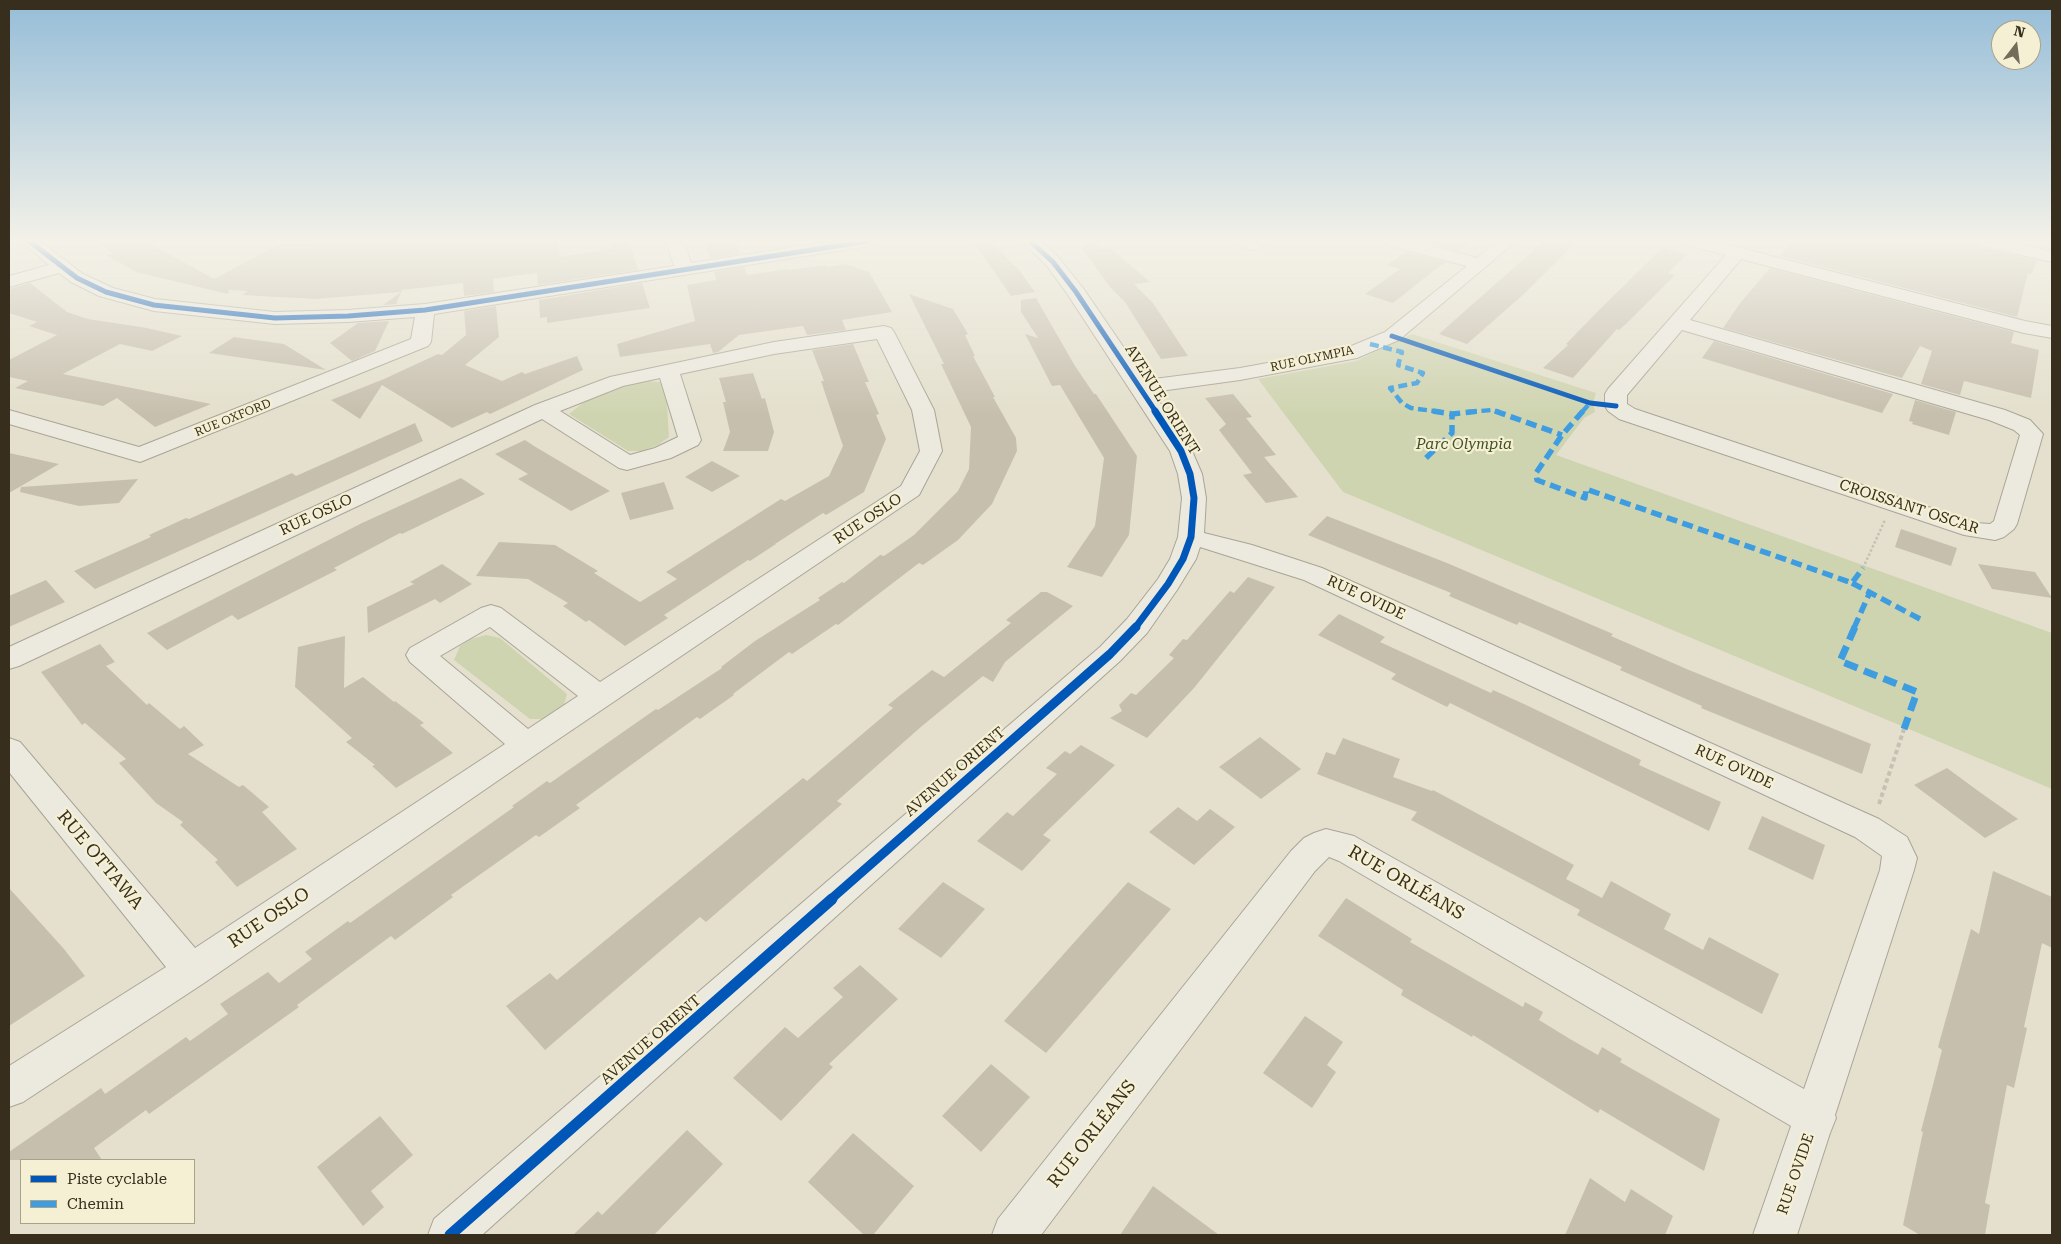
<!DOCTYPE html>
<html>
<head>
<meta charset="utf-8">
<style>
	body { margin:0 }
	#map { position:relative; width:2061px; height:1244px; overflow:hidden; background:#e4e0cd; font-family:"Roboto Serif",serif }
	canvas { display:block }
	.frame { position:absolute; inset:0; border:10px solid #372e1e; pointer-events:none }
	.legend { position:absolute; left:20px; top:1159px; width:175px; height:65px; box-sizing:border-box; background:#f5f0d3; border:1px solid #a9a28b; margin:0; padding:6px 9px; list-style:none; font-size:15px; color:#372e1e }
	.legend li { display:flex; align-items:center; gap:10px; height:25px }
	.legend b { width:25px; border:1px solid #a9a28b }
	.north { position:absolute; left:1991px; top:20px; width:50px; height:50px; box-sizing:border-box; background:#f5f0d3; border:1px solid #a9a28b; border-radius:50%; rotate:15deg; font-size:14px; font-weight:700; line-height:20px; text-align:center; color:#372e1e }
	.north::after { content:''; display:block; margin:auto; width:18px; height:22px; background:#746c5b; clip-path:polygon(50% 0,100% 100%,50% 72%,0 100%) }
</style>
</head>
<body>
<div id="map">
<canvas width="2061" height="1244"></canvas>
<div class="frame"></div>
<ul class="legend">
<li><b style="height:6px;background:#0057b8"></b>Piste cyclable</li>
<li><b style="height:6px;background:#3e9de0"></b>Chemin</li>
</ul>
<div class="north">N</div>
</div>
<script>
const g = document.querySelector('canvas').getContext('2d');
g.lineJoin = 'round';
function fill(path, color) { g.fillStyle = color; g.fill(path, 'evenodd'); }
const shape = rows => new Path2D(rows.map(r => 'M' + r).join(''));
function trace(path, color, width, dash) { g.strokeStyle = color; g.lineWidth = width; g.lineCap = dash ? 'butt' : 'round'; g.setLineDash(dash || []); g.stroke(path); }
function drawText(font, color, halo, rows, align = 'center') {
  g.font = font + ' "Roboto Serif",serif'; g.lineWidth = 4.5; g.setLineDash([]); g.textBaseline = 'middle'; g.strokeStyle = halo; g.fillStyle = color; for (const [text, x, y, turn = 0] of rows) {
    g.save(); g.translate(x, y); g.rotate((+turn || 0) * Math.PI / 180); g.textAlign = isNaN(turn) ? turn : align; if (halo) g.strokeText(text, 0, 0); g.fillText(text, 0, 0); g.restore();
  }
}
fill(shape([
	[1412,334,1596,393,1593,403,1595,412,1584,418,1556,455,2052,633,2052,789,1343,492,1258,379,1356,361],
	[646,381,661,382,666,389,669,437,658,445,642,451,628,451,569,414,584,402,614,389],
	[486,635,500,638,567,694,564,705,543,719,530,719,454,660,460,646,471,639]
]), '#cfd4b0');
fill(shape([
	[96,241,146,241,214,279,279,244,380,241,558,241,560,257,611,249,609,241,629,241,638,270,538,285,537,273,513,276,493,279,494,292,464,296,463,283,402,290,396,304,383,305,401,292,315,299,242,295,248,291,229,290,228,294,136,272,106,255,112,253],
	[705,241,736,241,740,254,710,258],
	[973,241,990,241,1019,270,1035,292,1011,296],
	[1090,241,1093,241,1101,249,1110,248,1150,282,1134,284,1153,303,1188,356,1161,359,1125,302,1110,287,1082,248],
	[1422,241,1470,241,1458,251],
	[1544,241,1577,241,1524,294,1467,344,1439,334],
	[1792,241,1974,241,1978,247,2037,260,2032,274,2028,273,2017,317,1780,256],
	[1662,248,1687,254,1668,273,1675,275,1626,324,1619,330,1617,329,1573,378,1543,368,1568,345,1566,344,1598,311],
	[1406,252,1445,262,1393,303,1365,294,1400,269,1387,265],
	[846,264,869,272,892,312,842,320,846,330,807,335,803,326,739,335,718,352,713,353,710,344,620,357,617,344,695,321,687,285,716,280,714,272,744,267,747,275,788,269,789,270,826,265,827,267],
	[1770,268,2014,332,2011,343,2039,350,2031,398,1964,381,1960,395,1921,384,1932,351,1920,346,1902,378,1723,328,1741,302],
	[30,283,67,312,88,319,147,328,182,336,152,351,120,344,63,374,211,404,155,427,117,398,103,406,15,388,28,381,9,377,9,360,57,335,29,326,37,322,9,313,9,289],
	[642,283,650,308,547,323,547,317,540,318,539,300],
	[909,294,953,309,968,334,965,335,975,356,973,356,995,397,993,397,1016,438,1017,451,992,504,958,540,923,565,919,563,838,625,836,624,792,654,789,652,733,694,734,695,700,719,697,717,576,805,580,808,539,837,536,835,451,895,453,897,395,940,391,936,297,1005,299,1007,149,1114,146,1110,94,1148,102,1160,9,1160,9,1152,101,1088,105,1094,186,1037,190,1041,228,1014,220,1004,268,972,279,983,312,959,305,952,348,921,350,923,514,807,512,806,547,781,550,783,656,709,658,710,722,668,721,667,755,641,820,600,818,598,842,582,844,583,880,555,884,556,914,535,958,491,969,469,971,427,941,364,944,364],
	[1036,298,1075,366,1094,394,1096,394,1137,456,1129,535,1102,577,1067,567,1095,526,1104,458,1060,385,1052,386,1025,334,1038,338,1021,312,1021,300],
	[496,306,499,337,465,365,502,381,522,372,525,374,577,356,583,370,490,414,487,412,452,428,382,385,360,419,331,400,384,379,438,354,442,355,466,335,464,311],
	[389,321,375,351,352,361,330,343,358,323],
	[234,337,284,344,326,370,209,353],
	[1714,341,1893,394,1882,413,1702,358],
	[853,344,869,382,865,382,879,414,876,415,886,439,864,492,826,515,823,513,775,544,776,544,750,561,748,560,664,615,668,618,625,646,589,620,586,622,563,606,568,603,528,579,476,576,499,542,555,545,598,571,594,573,640,602,677,579,666,572,781,499,785,501,829,476,843,446,821,381,824,381,812,350],
	[753,373,762,399,765,398,774,432,768,451,723,451,730,432,723,402,726,402,719,378],
	[1233,394,1252,417,1246,418,1276,455,1264,457,1298,497,1266,503,1243,475,1252,473,1219,430,1226,424,1205,398],
	[1915,400,1956,412,1949,435,1912,424,1913,422,1909,421],
	[415,423,423,441,95,589,74,571,151,537,149,535,186,518,189,519,292,473,296,476],
	[525,440,534,446,610,491,571,511,518,479,528,474,495,454],
	[9,453,59,464,9,493],
	[712,461,740,476,712,492,685,477],
	[461,478,485,494,402,534,400,533,334,568,337,570,238,620,232,615,167,650,147,633,362,523],
	[138,479,119,503,79,506,20,492,21,487],
	[664,482,674,509,630,520,621,493],
	[1327,516,1447,563,1613,634,1611,636,1689,670,1871,744,1862,774,1701,708,1702,706,1620,670,1622,667,1519,622,1517,625,1449,596,1451,593,1308,535],
	[1901,529,1957,548,1951,566,1895,547],
	[442,564,472,584,440,603,435,599,368,633,367,607,414,584,410,582],
	[1978,564,2035,572,2052,598,1992,589],
	[1248,577,1275,587,1194,688,1147,738,1110,718,1122,711,1119,705,1131,693,1136,695,1174,658,1169,655,1183,639,1187,640,1230,591,1234,593],
	[46,580,65,602,9,627,9,596],
	[1041,592,1047,592,1073,606,1005,662,993,682,983,676,922,726,837,801,842,804,772,865,706,922,700,917,545,1050,506,1006,550,973,557,980,803,778,807,781,893,708,888,705,932,670,944,677,1011,623,1006,620],
	[1339,614,1385,637,1380,642,1491,693,1493,690,1524,704,1641,760,1639,765,1721,802,1709,831,1450,703,1447,707,1391,679,1396,674,1318,635],
	[345,636,344,688,363,677,394,702,395,701,424,723,420,725,453,753,396,788,372,766,375,765,346,742,352,738,295,687,298,647],
	[100,644,115,662,106,666,147,705,149,703,180,729,184,726,204,745,188,754,239,787,243,785,269,807,262,812,297,849,237,887,215,862,218,860,180,825,183,822,156,803,119,763,126,759,85,723,82,725,41,672],
	[1260,737,1301,769,1261,799,1219,767],
	[1343,738,1400,759,1393,777,1432,791,1433,790,1574,865,1566,879,1602,898,1611,881,1671,914,1664,929,1703,950,1709,937,1779,974,1762,1014,1577,915,1580,910,1411,820,1417,812,1317,774,1326,752,1335,755],
	[1081,745,1115,765,1043,835,1051,840,1022,871,977,841,1007,812,1013,816,1057,774,1046,768,1065,751,1070,754],
	[1947,768,1981,793,2018,819,1985,838,1914,785],
	[1178,807,1197,821,1210,809,1235,827,1194,865,1149,832],
	[1762,816,1825,845,1813,880,1748,849],
	[1993,871,2052,897,2052,948,2042,943,2024,1027,2027,1028,2014,1088,2007,1085,1985,1203,1990,1205,1985,1235,1920,1235,1903,1225,1923,1132,1921,1131,1942,1050,1938,1047,1971,929,1979,934],
	[943,882,985,909,941,958,898,929],
	[1128,882,1171,909,1046,1053,1004,1021],
	[9,888,64,949,85,976,9,1026],
	[1346,898,1412,939,1410,942,1523,1007,1525,1002,1543,1012,1539,1020,1570,1039,1598,1055,1602,1047,1622,1059,1620,1062,1720,1119,1704,1171,1600,1109,1598,1113,1473,1035,1472,1037,1401,995,1403,990,1318,936],
	[860,965,898,999,829,1064,833,1067,781,1121,733,1078,785,1027,798,1038,843,997,833,988],
	[1305,1016,1343,1042,1327,1065,1336,1072,1312,1108,1263,1073],
	[991,1064,1030,1097,981,1152,942,1116],
	[380,1116,413,1155,371,1191,384,1207,363,1226,317,1167],
	[687,1130,723,1164,654,1235,573,1235,598,1211,602,1215],
	[853,1133,914,1186,873,1235,864,1235,808,1182],
	[1590,1178,1625,1202,1631,1189,1673,1216,1665,1235,1565,1235],
	[1153,1186,1219,1235,1120,1235]
]), '#c7bfae');
const minor = shape([
	[21,241,40,241,83,274,113,288,155,299,275,312,348,310,425,304,674,266,666,241,684,241,691,263,833,241,877,241,875,245,869,246,434,314,431,342,428,346,140,462,9,424,9,410,139,447,411,339,415,317,348,322,275,324,154,311,99,296,71,282,59,273,9,287,9,276,49,265,21,241],
	[1022,241,1041,241,1059,258,1083,288,1146,380,1240,368,1344,349,1385,332,1467,266,1386,245,1384,241,1414,241,1477,258,1497,241,1516,241,1399,340,1357,358,1240,380,1153,392,1192,451,1202,474,1206,498,1204,533,1252,545,1322,568,1879,819,1907,837,1917,858,1914,870,1835,1115,1836,1118,1830,1133,1797,1235,1753,1235,1791,1126,1339,861,1329,857,1315,871,1041,1235,992,1235,998,1219,1291,851,1304,838,1314,833,1326,829,1354,836,1804,1089,1880,870,1882,856,1855,837,1304,580,1200,547,1196,559,1177,590,1147,633,1120,661,482,1235,428,1235,434,1219,1100,647,1127,619,1158,579,1170,559,1178,537,1182,498,1178,474,1170,451,1068,295,1047,266,1022,241],
	[1234,241,1268,241,1259,249,1253,250,1236,245,1234,241],
	[1683,241,1713,241,2025,321,2052,326,2052,338,2024,333,1741,259,1690,320,2005,410,2030,420,2043,434,2017,524,2014,529,2004,537,1995,540,1964,535,1619,419,1608,411,1605,406,1605,394,1608,389,1726,255,1685,245,1683,241],
	[1682,330,1989,420,2014,430,2020,435,1994,521,1990,524,1976,523,1635,409,1627,404,1627,395,1682,330],
	[1976,241,2008,241,2052,252,2052,262,1978,245,1976,241],
	[884,326,891,328,894,332,934,410,942,451,919,495,538,753,204,983,23,1102,9,1107,9,1066,166,967,9,772,9,738,20,742,195,948,505,744,410,662,406,655,410,648,481,608,491,605,501,608,600,682,901,486,920,451,912,410,877,339,774,354,680,374,701,440,698,445,671,458,627,470,619,468,542,419,19,666,9,669,9,647,535,405,610,377,774,342,884,326],
	[660,378,678,437,655,448,630,455,560,411,623,386,660,378],
	[490,627,578,696,528,729,440,656,490,627]
]);
trace(minor, '#a9a496', 2);
trace(shape([
	[746,279,767,331],
	[1863,568,1885,520]
]), '#c5c1b5', 2.5, [2.5, 2]);
trace(shape([
	[1879,804,1904,729]
]), '#c5c1b5', 4, [4.5, 3]);
fill(minor, '#eceadf');
trace(shape([
	[1370,344,1402,352,1398,365,1423,373,1417,383,1390,388,1402,403,1411,408,1441,412],
	[1468,412,1492,410,1499,412],
	[1582,412,1590,403]
]), '#3e9de0', 4.5, [9, 4.5]);
trace(shape([
	[1433,411,1452,414,1480,411],
	[1495,411,1562,435],
	[1583,411,1562,435,1536,473,1537,480,1585,498,1586,489,1852,583,1863,568],
	[1426,458,1452,433,1452,414],
	[1852,583,1920,619],
	[1854,628,1870,592]
]), '#3e9de0', 5.5, [11, 5.5]);
trace(shape([
	[1855,627,1840,661,1917,692,1904,729]
]), '#3e9de0', 7, [14, 7]);
trace(shape([
	[29,241,77,278,106,292,154,305,275,318,348,316,425,310,869,241],
	[1030,241,1053,262,1076,292,1156,412],
	[1392,336,1590,403,1616,406]
]), '#0057b8', 5);
trace(shape([
	[1135,628,1168,584,1183,559,1191,537,1194,498,1190,474,1181,451,1155,411]
]), '#0057b8', 7);
trace(shape([
	[830,900,1110,654,1136,627]
]), '#0057b8', 9);
trace(shape([
	[450,1235,832,899]
]), '#0057b8', 11);
const sky = g.createLinearGradient(0, 0, 0, 415);
sky.addColorStop(0, '#95bdd8');
sky.addColorStop(0.58, '#f3f1e8');
sky.addColorStop(1, '#f3f1e800');
g.fillStyle = sky;
g.fillRect(0, 0, 2061, 415);
drawText('12px', '#372e1e', '#f5f0d3', [
	["RUE OLYMPIA",1312,359,-12],
	["RUE OXFORD",233,418,-22]
]);
drawText('15px', '#372e1e', '#f5f0d3', [
	["AVENUE ORIENT",1162,400,58],
	["CROISSANT OSCAR",1909,507,18],
	["RUE OSLO",316,515,-25],
	["RUE OSLO",868,519,-34],
	["RUE OVIDE",1366,598,25],
	["RUE OVIDE",1734,767,25],
	["AVENUE ORIENT",955,772,-41],
	["AVENUE ORIENT",651,1040,-41],
	["RUE OVIDE",1796,1174,-71]
]);
drawText('italic 15px', '#415325', '#f5f0d3', [
	["Parc Olympia",1464,445]
]);
drawText('18px', '#372e1e', '#f5f0d3', [
	["RUE OTTAWA",100,860,50],
	["RUE ORLÉANS",1406,883,30],
	["RUE OSLO",269,918,-34],
	["RUE ORLÉANS",1092,1134,-52]
]);
</script>
</body>
</html>
